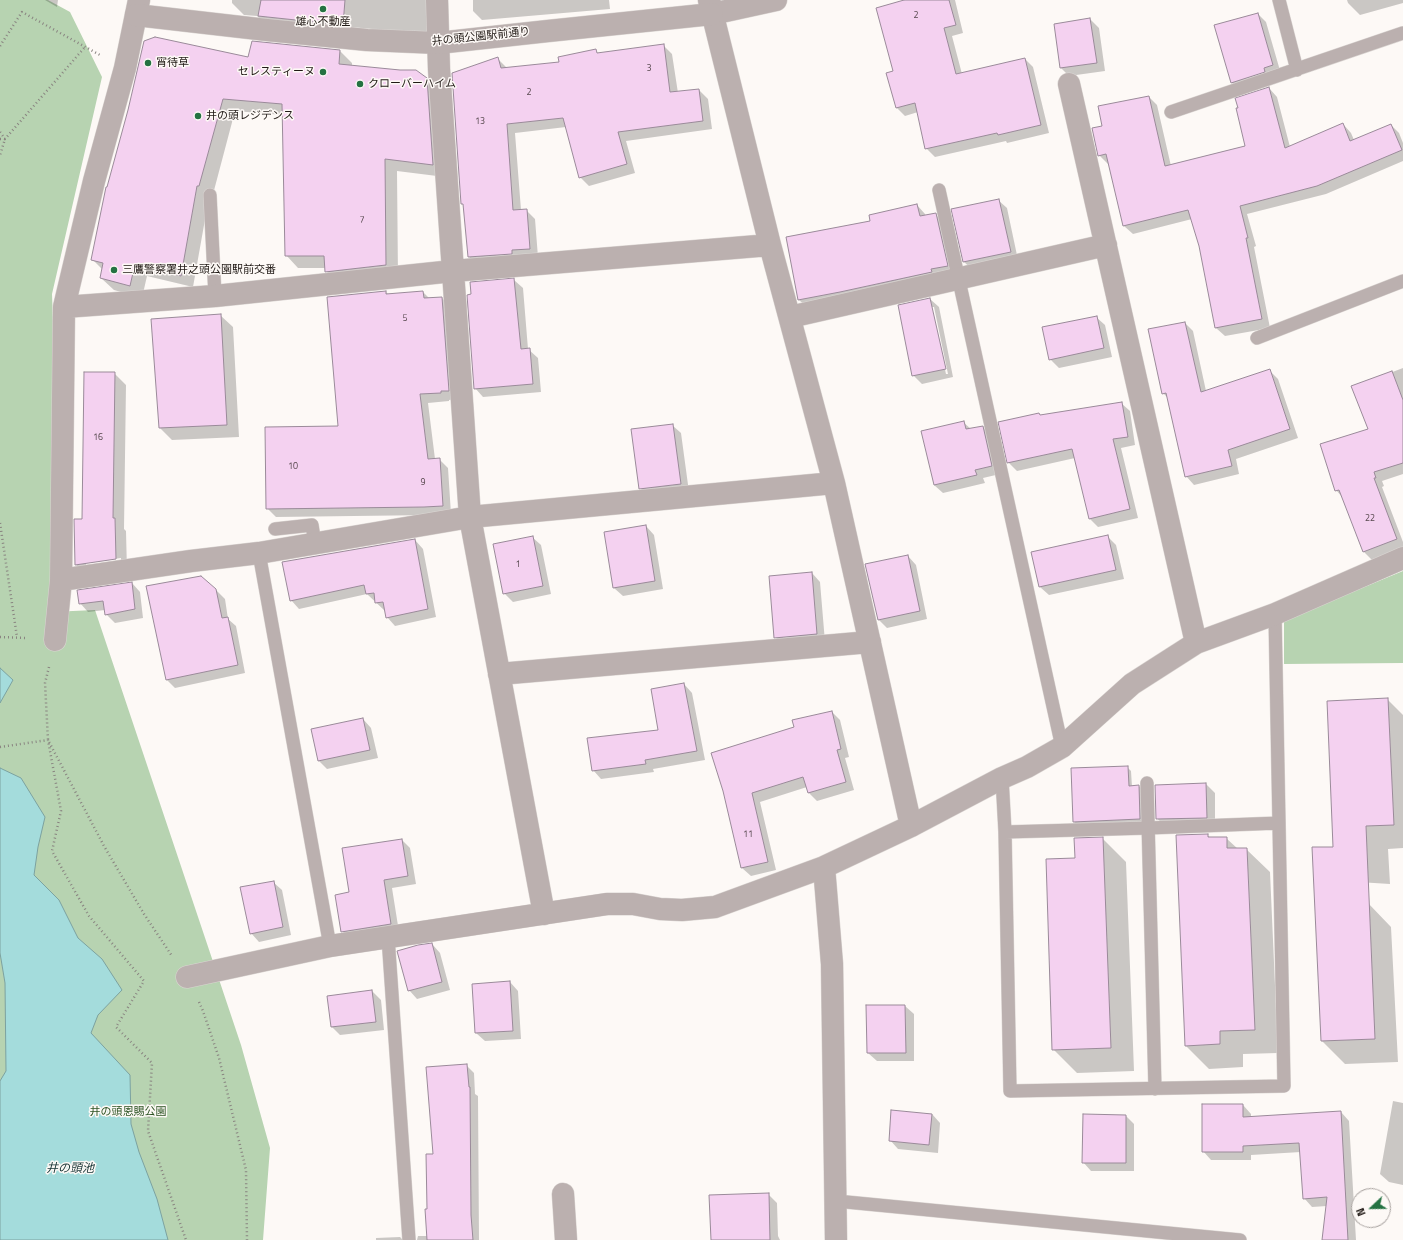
<!DOCTYPE html>
<html>
<head>
<meta charset="utf-8">
<style>
	body { margin:0 }
	#map { position:relative; width:1403px; height:1240px; overflow:hidden; background:#fdf9f6; font-family:"Titillium Web",sans-serif }
	canvas { display:block }
	.north { position:absolute; left:1351px; top:1188px; width:40px; height:40px; box-sizing:border-box; background:#fdf9f6; border:1px solid #a59f9c; border-radius:50%; rotate:248deg; font-size:11px; font-weight:700; line-height:16px; text-align:center; color:#201915 }
	.north::after { content:''; display:block; margin:auto; width:14px; height:18px; background:#247242; clip-path:polygon(50% 0,100% 100%,50% 72%,0 100%) }
</style>
</head>
<body>
<div id="map">
<canvas width="1403" height="1240"></canvas>
<div class="north">N</div>
</div>
<script>
const g = document.querySelector('canvas').getContext('2d');
g.lineJoin = 'round';
function fill(path, color) { g.fillStyle = color; g.fill(path, 'evenodd'); }
const shape = rows => new Path2D(rows.map(r => 'M' + r).join(''));
function trace(path, color, width, dash) { g.strokeStyle = color; g.lineWidth = width; g.lineCap = dash ? 'butt' : 'round'; g.setLineDash(dash || []); g.stroke(path); }
function drawText(font, color, halo, rows, align = 'center') {
  g.font = font + ' "Titillium Web","Noto Sans JP",sans-serif'; g.lineWidth = 3; g.setLineDash([]); g.textBaseline = 'middle'; g.strokeStyle = halo; g.fillStyle = color; for (const [text, x, y, turn = 0] of rows) {
    g.save(); g.translate(x, y); g.rotate((+turn || 0) * Math.PI / 180); g.textAlign = isNaN(turn) ? turn : align; if (halo) g.strokeText(text, 0, 0); g.fillText(text, 0, 0); g.restore();
  }
}
fill(shape([
	[0,0,48,0,70,12,102,77,52,294,54,347,51,612,95,610,241,1045,270,1148,263,1240,0,1240],
	[1403,571,1403,663,1284,664,1284,620]
]), '#b7d3b1');
const water = shape([
	[0,668,13,680,0,703,0,668],
	[0,768,21,778,45,817,38,847,34,875,59,900,78,938,102,959,122,990,98,1015,91,1033,130,1075,131,1124,139,1152,157,1199,168,1240,0,1240,0,1081,6,1071,5,983,0,953,0,768]
]);
fill(water, '#a4dcdc');
trace(water, '#7ca2a0', 1);
fill(shape([
	[45,0,58,0,57,7],
	[232,0,430,0,428,34,260,19,257,16,244,15,232,3],
	[473,0,609,0,610,9,482,20,473,11],
	[907,0,955,0,963,33,952,36,962,74,1025,59,1033,67,1049,133,1007,143,1006,141,935,157,926,148,918,112,905,116,896,107,894,72],
	[1347,0,1403,0,1403,3,1360,15,1348,3],
	[1258,14,1266,22,1281,74,1240,91,1232,83],
	[1090,19,1099,28,1105,71,1069,76,1061,68,1055,25],
	[663,45,672,54,678,93,699,90,708,99,712,129,626,141,635,173,589,186,580,177,566,127,515,133,521,210,526,210,535,219,538,257,478,266,469,257,465,206,462,203,497,58,507,68,560,63,595,51,599,54],
	[340,51,352,63,352,66,426,79,439,92,445,177,397,171,398,278,339,284,326,271,326,268,298,268,286,255,283,115,235,111,212,198,209,197,193,287,147,276,142,298,114,290,101,278,103,270,92,259,249,58],
	[1269,88,1277,97,1290,147,1343,124,1351,133,1354,140,1391,125,1399,133,1403,143,1403,161,1326,194,1247,214,1256,246,1254,247,1270,328,1225,336,1216,328,1200,246,1192,219,1133,234,1124,226,1109,164,1108,164,1099,155,1103,126,1149,97,1157,105,1171,166,1247,146],
	[998,200,1007,208,1018,260,973,270,964,262,953,210],
	[917,205,925,214,926,216,935,214,944,222,955,274,808,308,799,300,871,222],
	[514,280,523,288,528,349,538,358,541,392,483,397,475,388],
	[386,292,389,295,423,292,430,299,442,298,450,306,457,399,449,400,449,401,428,403,435,459,439,459,448,468,451,514,433,515,276,517,267,508,339,427],
	[930,299,939,307,953,377,922,384,913,375],
	[931,307,934,307,948,374,946,374],
	[220,315,233,327,239,437,172,440,160,428],
	[1096,317,1105,325,1112,357,1059,368,1050,359],
	[1185,323,1193,331,1206,391,1269,370,1278,379,1298,438,1236,459,1239,474,1194,485,1186,476,1168,398,1163,393],
	[1403,368,1403,474,1382,481,1384,486,1382,487,1403,542,1403,548,1372,560,1364,552,1343,498,1336,490,1369,429,1353,387],
	[114,373,126,385,124,529,126,531,127,571,88,576,76,565,75,520,83,520],
	[121,558,121,560,86,565,86,563],
	[1121,403,1130,411,1135,445,1121,448,1138,518,1098,527,1090,519,1075,458,1017,471,1008,462,1041,416],
	[963,422,971,429,983,427,991,435,1000,474,983,478,985,483,943,493,934,485],
	[672,425,681,433,689,492,648,497,640,488],
	[646,526,654,535,663,589,623,596,614,588],
	[532,537,541,545,551,594,513,602,504,593],
	[1108,537,1116,545,1124,579,1049,595,1040,587],
	[415,540,423,549,436,617,395,626,387,617,385,611,367,594,299,609,291,600],
	[908,556,916,565,927,619,887,628,878,619],
	[812,573,820,582,825,642,784,646,775,637],
	[132,583,140,592,143,618,115,623,106,614,105,610,88,612,80,603],
	[216,590,225,599,228,619,236,626,245,673,175,688,166,679],
	[684,684,692,693,705,760,653,769,654,772,601,779,593,770,659,730],
	[1387,699,1403,715,1403,848,1388,849,1390,884,1358,882,1335,859],
	[832,712,840,720,849,757,845,758,854,790,817,801,808,792,807,787,760,802,776,870,751,876,742,868,724,791,795,728],
	[363,719,371,728,378,758,327,769,319,761],
	[1127,767,1131,771,1132,787,1139,786,1143,790,1144,823,1078,826,1074,822],
	[1206,784,1215,793,1215,826,1165,827,1157,818],
	[1207,835,1211,838,1226,838,1238,849,1246,849,1270,872,1278,1053,1243,1054,1243,1067,1209,1069,1186,1046],
	[1102,838,1126,862,1134,1071,1077,1073,1053,1049,1076,859],
	[402,840,410,848,416,884,392,888,399,932,351,940,342,931,350,893],
	[273,882,282,890,291,935,259,942,251,933],
	[1368,903,1391,927,1398,1062,1345,1064,1322,1041],
	[432,944,440,953,450,990,417,999,409,990],
	[510,982,518,991,521,1039,485,1041,476,1033,473,985],
	[372,991,381,1000,384,1030,340,1035,332,1027],
	[905,1006,914,1014,914,1061,877,1061,868,1053],
	[466,1065,474,1073,475,1094,478,1096,479,1240,417,1240,418,1236,428,1236,428,1210,434,1155],
	[1393,1101,1403,1103,1403,1185,1389,1182,1380,1174],
	[1243,1105,1251,1114,1251,1117,1341,1112,1349,1121,1356,1240,1323,1240,1327,1206,1312,1207,1304,1198,1301,1152,1251,1155,1251,1160,1211,1160,1203,1151],
	[932,1114,940,1123,938,1153,898,1149,890,1140],
	[1126,1116,1134,1124,1134,1171,1091,1171,1083,1162],
	[768,1194,777,1203,778,1236,780,1240,711,1240],
	[400,1237,403,1240,376,1240,376,1238]
]), '#0003');
const building = shape([
	[261,0,345,0,343,25,258,16,261,0],
	[904,0,949,0,956,25,944,28,956,74,1025,58,1041,125,998,135,997,133,925,149,915,103,896,108,886,73,893,71,876,8,904,0],
	[1258,13,1273,65,1264,68,1265,72,1231,83,1214,25,1258,13],
	[1090,18,1097,63,1060,68,1054,24,1090,18],
	[155,37,248,57,252,41,340,50,339,64,400,70,416,70,427,78,433,165,385,159,386,265,325,272,324,256,285,256,282,104,223,99,199,186,197,186,181,276,135,264,130,286,100,278,103,263,91,260,106,187,107,187,128,110,144,41,155,37],
	[664,44,670,92,699,89,703,121,618,132,627,164,579,178,563,118,507,124,513,210,527,209,530,249,512,250,512,254,468,257,463,204,461,204,452,73,498,57,501,68,559,62,558,57,596,49,597,53,664,44],
	[1269,87,1285,148,1343,123,1350,141,1391,124,1402,150,1317,186,1240,206,1248,238,1246,238,1262,319,1215,328,1199,246,1188,210,1123,226,1106,154,1098,156,1092,128,1102,126,1098,106,1149,96,1165,166,1245,146,1236,108,1238,108,1235,98,1269,87],
	[999,199,1011,252,963,262,951,209,999,199],
	[917,204,920,216,936,213,948,266,931,269,932,272,840,292,798,300,786,237,870,221,869,215,917,204],
	[514,278,521,349,530,348,533,384,474,389,467,295,471,294,470,282,514,278],
	[386,291,386,294,423,291,424,298,442,297,449,391,441,391,441,393,420,394,428,459,440,458,443,506,424,507,266,509,265,427,338,426,327,297,386,291],
	[930,298,946,369,912,376,898,305,930,298],
	[221,314,227,425,159,428,151,319,221,314],
	[1097,316,1104,348,1049,360,1042,327,1097,316],
	[1185,322,1201,392,1270,369,1290,429,1228,450,1232,466,1185,477,1166,393,1162,394,1148,329,1185,322],
	[1392,371,1403,400,1403,463,1374,472,1376,478,1374,478,1397,539,1363,552,1339,490,1335,491,1320,444,1368,429,1351,386,1392,371],
	[84,372,115,372,113,518,115,518,116,559,75,565,74,519,82,519,84,372],
	[1122,402,1128,437,1113,439,1130,509,1089,519,1072,449,1007,463,998,422,1039,413,1040,415,1122,402],
	[964,421,966,429,983,426,992,466,975,470,977,475,934,485,921,431,964,421],
	[673,424,681,484,639,489,631,429,673,424],
	[646,525,655,581,613,588,604,532,646,525],
	[1108,535,1116,570,1039,587,1031,552,1108,535],
	[533,536,543,586,503,594,493,544,533,536],
	[415,539,428,609,386,618,383,602,375,603,374,593,366,594,364,585,290,601,282,562,415,539],
	[908,555,920,611,878,620,865,564,908,555],
	[812,572,817,634,774,638,769,576,812,572],
	[201,576,216,589,222,618,228,617,238,665,166,680,146,586,201,576],
	[132,582,135,609,105,615,103,601,79,604,77,590,132,582],
	[684,683,697,751,645,760,646,764,592,771,587,738,658,730,651,689,684,683],
	[1388,698,1394,825,1366,826,1375,1039,1321,1041,1312,847,1333,847,1327,701,1388,698],
	[832,711,841,749,837,750,846,782,808,793,803,777,752,793,768,862,741,868,723,791,711,753,794,727,792,720,832,711],
	[363,718,370,750,318,761,311,729,363,718],
	[1128,766,1129,786,1139,785,1140,819,1073,822,1071,768,1128,766],
	[1206,783,1207,818,1156,819,1155,785,1206,783],
	[1208,834,1208,837,1227,837,1227,848,1247,848,1255,1030,1220,1031,1220,1044,1185,1046,1176,835,1208,834],
	[1103,837,1111,1048,1052,1050,1046,859,1075,858,1074,838,1103,837],
	[402,839,408,876,384,880,391,924,341,932,335,895,349,892,342,848,402,839],
	[274,881,283,927,250,934,240,887,274,881],
	[432,943,442,982,408,991,397,951,418,945,432,943],
	[510,981,513,1031,475,1033,472,984,510,981],
	[372,990,376,1022,331,1027,327,996,372,990],
	[866,1005,905,1005,906,1053,867,1053,866,1005],
	[467,1064,469,1087,470,1087,471,1215,473,1240,427,1240,425,1209,427,1209,426,1154,433,1154,426,1067,467,1064],
	[1202,1104,1243,1104,1243,1117,1341,1111,1348,1240,1322,1240,1327,1197,1303,1199,1299,1143,1243,1146,1243,1152,1202,1152,1202,1104],
	[891,1110,932,1114,929,1145,889,1141,891,1110],
	[1083,1114,1126,1115,1126,1163,1082,1163,1083,1114],
	[769,1193,770,1240,711,1240,709,1195,769,1193]
]);
fill(building, '#f4d1f0');
trace(building, '#9a8a99', 1);
const service = shape([
	[1279,0,1297,70],
	[1171,112,1403,33],
	[939,190,1062,747],
	[210,195,215,296],
	[1257,338,1403,281],
	[275,529,312,525,315,544],
	[259,553,330,946],
	[1002,778,1005,832,1010,1091,1284,1086,1275,614],
	[1147,783,1155,1089],
	[1005,832,1148,828,1279,823],
	[388,937,409,1240],
	[836,1201,1240,1240]
]);
const minor = shape([
	[437,0,439,69,470,517,544,914],
	[709,0,770,245,834,483,911,826],
	[712,14,776,0],
	[1069,84,1196,643],
	[64,307,215,296,453,271,770,245],
	[790,317,1106,245],
	[61,580,191,561,259,553,470,517,834,483],
	[55,640,61,580,64,307,94,181,125,68,139,0],
	[499,674,870,642],
	[824,867,832,964,836,1240],
	[187,977,330,946,607,904,633,904,660,909,682,910,715,907,824,867,911,826,1002,778,1027,767,1062,747,1132,684,1196,643,1275,614,1403,558],
	[563,1194,566,1240]
]);
const tertiary = shape([
	[136,15,267,30,367,40,438,43,548,31,712,14]
]);
trace(service, '#dad5d2', 14);
trace(minor, '#dad5d2', 23);
trace(tertiary, '#dad5d2', 23);
trace(shape([
	[0,46,22,12,100,55],
	[0,132,5,139,85,47],
	[0,139,5,139,0,155],
	[0,523,17,637],
	[0,637,27,638],
	[49,667,45,683,48,740,104,846,144,914,172,956],
	[0,747,48,740,61,811,52,851,89,916,144,981,116,1027,152,1063,148,1131,186,1240],
	[199,1002,203,1011,219,1058,246,1170,247,1240]
]), '#898480', 2.5, [1, 3]);
trace(service, '#bbb0af', 13);
trace(minor, '#bbb0af', 22);
trace(tertiary, '#bbb0af', 22);
for (const [x, y, r, color] of [
	[323,9,4,"#247242"],
	[148,63,4,"#247242"],
	[323,72,4,"#247242"],
	[360,84,4,"#247242"],
	[198,116,4,"#247242"],
	[114,270,4,"#247242"]
]) { const dot = new Path2D(); dot.arc(x, y, r, 0, 2 * Math.PI); g.fillStyle = color; g.fill(dot); trace(dot, '#fdf9f6', 1.5); }
drawText('9px', '#55474c', null, [
	["2",916,16],
	["3",649,69],
	["2",529,93],
	["13",480,122],
	["7",362,221],
	["5",405,319],
	["16",98,438],
	["10",293,467],
	["9",423,483],
	["22",1370,519],
	["1",518,565],
	["11",748,835]
]);
drawText('11px', '#201915', '#fdf9f6', [
	["雄心不動産",323,22,"center"],
	["宵待草",156,63],
	["セレスティーヌ",315,72,"right"],
	["クローバーハイム",368,84],
	["井の頭レジデンス",206,116],
	["三鷹警察署井之頭公園駅前交番",122,270]
], 'left');
drawText('11px', '#201915', '#fdf9f6', [
	["井の頭公園駅前通り",481,37,-6]
]);
drawText('11px', '#2c5323', '#fdf9f6', [
	["井の頭恩賜公園",128,1112]
]);
drawText('italic 12px', '#143132', '#fdf9f6', [
	["井の頭池",70,1169]
]);
</script>
</body>
</html>
